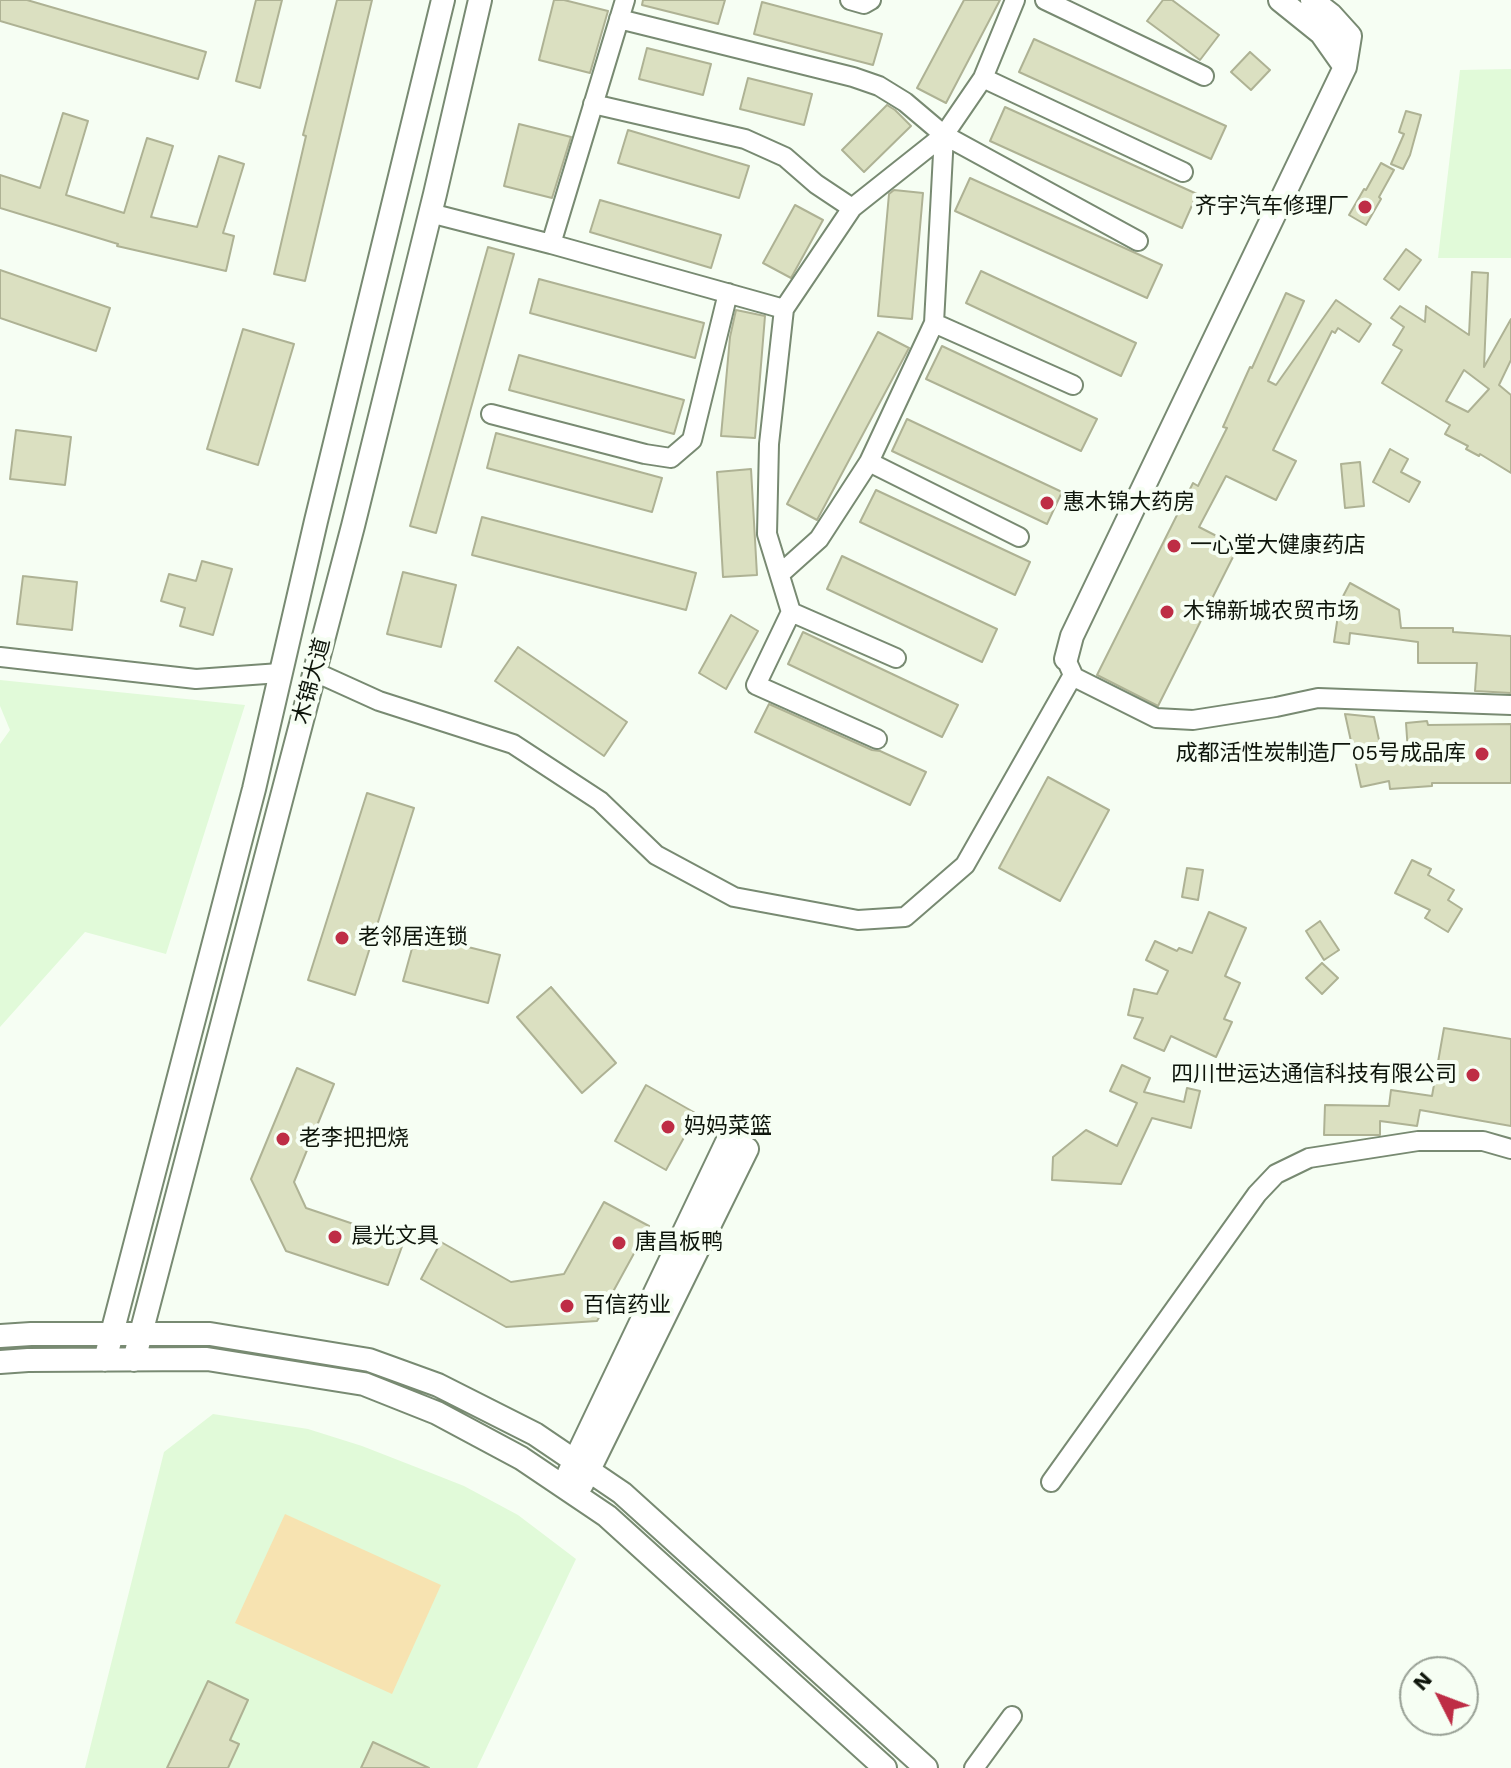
<!DOCTYPE html>
<html>
<head>
<meta charset="utf-8">
<style>
	body { margin:0 }
	#map { position:relative; width:1511px; height:1768px; overflow:hidden; background:#f6fef3; font-family:"Work Sans",sans-serif }
	canvas { display:block }
	.north { position:absolute; left:1399px; top:1656px; width:80px; height:80px; box-sizing:border-box; background:#f6fef3; border:2px solid #99a196; border-radius:50%; rotate:312deg; font-size:22px; font-weight:700; line-height:32px; text-align:center; color:#0e150b }
	.north::after { content:''; display:block; margin:auto; width:28px; height:36px; background:#be2d45; clip-path:polygon(50% 0,100% 100%,50% 72%,0 100%) }
</style>
</head>
<body>
<div id="map">
<canvas width="1511" height="1768"></canvas>
<div class="north">N</div>
</div>
<script>
const g = document.querySelector('canvas').getContext('2d');
g.lineJoin = 'round';
function fill(path, color) { g.fillStyle = color; g.fill(path, 'evenodd'); }
const shape = rows => new Path2D(rows.map(r => 'M' + r).join(''));
function trace(path, color, width, dash) { g.strokeStyle = color; g.lineWidth = width; g.lineCap = dash ? 'butt' : 'round'; g.setLineDash(dash || []); g.stroke(path); }
function drawText(font, color, halo, rows, align = 'center') {
  g.font = font + ' "Work Sans","Noto Sans SC",sans-serif'; g.lineWidth = 8; g.setLineDash([]); g.textBaseline = 'middle'; g.strokeStyle = halo; g.fillStyle = color; for (const [text, x, y, turn = 0] of rows) {
    g.save(); g.translate(x, y); g.rotate((+turn || 0) * Math.PI / 180); g.textAlign = isNaN(turn) ? turn : align; if (halo) g.strokeText(text, 0, 0); g.fillText(text, 0, 0); g.restore();
  }
}
fill(shape([
	[1511,69,1511,258,1438,258,1460,70],
	[0,680,245,705,166,954,85,932,0,1027,0,744,10,730,0,706],
	[213,1414,308,1429,362,1446,421,1469,464,1486,518,1515,576,1559,477,1768,85,1768,164,1452]
]), '#e1fad9');
fill(shape([
	[285,1514,441,1585,392,1694,235,1623]
]), '#f7e3b1');
const building = shape([
	[0,0,27,0,206,52,198,79,0,21,0,0],
	[256,0,282,0,260,88,236,81,256,0],
	[337,0,372,0,305,281,274,274,306,136,303,135,337,0],
	[554,0,564,0,608,11,590,73,539,60,554,0],
	[643,0,725,0,718,24,642,5,643,0],
	[964,0,1000,0,946,103,917,88,964,0],
	[1163,0,1172,0,1219,35,1200,60,1147,21,1163,0],
	[762,2,882,34,873,65,754,34,762,2],
	[1034,39,1226,126,1211,159,1019,72,1034,39],
	[647,48,711,64,703,95,639,79,647,48],
	[1250,52,1270,70,1251,90,1231,72,1250,52],
	[748,78,812,94,804,125,740,109,748,78],
	[887,105,895,110,911,126,864,172,842,150,887,105],
	[1005,107,1197,194,1182,228,990,141,1005,107],
	[1406,111,1421,115,1410,155,1403,169,1391,164,1404,134,1399,132,1406,111],
	[63,113,88,121,66,195,124,213,147,138,173,146,151,217,197,227,219,156,244,164,223,233,234,236,226,271,117,246,118,244,0,208,0,175,40,188,63,113],
	[519,124,571,137,552,198,504,186,519,124],
	[628,130,749,166,739,198,618,163,628,130],
	[1381,163,1394,170,1379,197,1381,199,1366,225,1349,215,1364,189,1366,190,1381,163],
	[970,178,1162,265,1147,298,955,211,970,178],
	[894,190,923,193,912,319,878,316,889,194,894,190],
	[600,200,721,235,711,268,590,232,600,200],
	[795,205,823,220,791,278,763,263,795,205],
	[488,247,514,254,436,533,410,526,488,247],
	[1406,249,1421,260,1399,290,1384,279,1406,249],
	[0,270,110,308,96,351,0,318,0,270],
	[981,271,1136,343,1121,376,966,303,981,271],
	[1472,272,1488,273,1484,367,1511,319,1511,360,1499,385,1511,395,1511,473,1480,454,1479,456,1466,449,1468,446,1445,434,1450,425,1382,383,1402,350,1393,345,1404,327,1391,318,1400,306,1425,322,1426,306,1469,335,1472,272],
	[1464,370,1489,389,1468,412,1446,401,1464,370],
	[539,279,704,323,695,358,530,313,539,279],
	[1286,293,1304,301,1268,381,1276,385,1336,300,1371,324,1359,342,1338,328,1335,333,1332,331,1273,450,1296,461,1276,500,1226,476,1199,527,1238,547,1158,706,1097,675,1193,483,1198,486,1227,428,1223,427,1250,367,1252,368,1286,293],
	[736,310,765,316,755,438,721,436,730,337,736,310],
	[243,329,294,344,258,465,207,449,243,329],
	[878,332,909,348,817,520,787,504,878,332],
	[942,346,1097,419,1081,451,926,379,942,346],
	[519,355,684,400,674,434,509,390,519,355],
	[907,419,1062,492,1047,524,892,451,907,419],
	[16,430,71,437,65,485,10,479,16,430],
	[496,433,662,478,652,512,487,468,496,433],
	[1390,449,1408,459,1401,472,1420,482,1409,502,1373,482,1390,449],
	[1360,462,1364,506,1345,508,1341,464,1360,462],
	[751,469,757,575,723,577,717,472,751,469],
	[876,490,1030,562,1015,595,860,522,876,490],
	[482,517,696,573,686,610,472,555,482,517],
	[842,556,997,629,982,662,827,589,842,556],
	[202,561,232,569,213,635,180,626,185,608,161,601,169,574,196,581,202,561],
	[403,572,456,585,441,647,387,634,403,572],
	[23,576,77,582,72,630,17,624,23,576],
	[1350,583,1399,610,1401,628,1453,628,1453,632,1511,636,1511,693,1475,691,1477,663,1418,663,1418,642,1350,633,1349,644,1334,642,1340,602,1350,583],
	[731,615,758,631,726,689,699,673,731,615],
	[803,632,958,705,942,737,788,664,803,632],
	[518,647,627,722,604,756,495,681,518,647],
	[769,704,872,750,880,751,926,772,910,805,755,732,769,704],
	[1345,714,1374,717,1382,754,1408,752,1406,723,1427,721,1428,725,1511,724,1511,783,1432,783,1432,786,1390,789,1389,781,1361,787,1345,714],
	[1048,777,1109,810,1060,901,999,868,1048,777],
	[367,793,414,808,355,995,308,980,367,793],
	[1412,860,1431,869,1428,875,1454,890,1448,900,1462,909,1448,932,1425,918,1430,910,1395,893,1412,860],
	[1187,868,1203,870,1198,900,1182,897,1187,868],
	[1209,912,1246,928,1225,976,1240,983,1224,1019,1232,1022,1216,1057,1171,1036,1164,1051,1134,1038,1143,1018,1128,1015,1134,989,1157,994,1168,971,1146,960,1155,941,1177,951,1179,948,1192,953,1209,912],
	[1320,921,1339,950,1324,960,1306,931,1320,921],
	[416,934,500,955,488,1003,403,981,416,934],
	[1322,963,1338,978,1322,994,1306,978,1322,963],
	[551,987,616,1063,582,1093,517,1017,551,987],
	[1444,1028,1511,1039,1511,1126,1420,1110,1417,1126,1380,1121,1380,1135,1324,1135,1325,1105,1389,1106,1391,1090,1432,1096,1444,1028],
	[1122,1065,1150,1078,1144,1092,1184,1102,1187,1088,1200,1091,1191,1128,1152,1118,1121,1184,1052,1180,1053,1157,1086,1130,1117,1146,1137,1103,1110,1091,1122,1065],
	[297,1068,334,1084,294,1182,306,1208,404,1241,388,1285,286,1251,251,1179,297,1068],
	[646,1085,697,1114,666,1170,615,1141,646,1085],
	[604,1202,649,1226,597,1321,506,1327,421,1279,441,1242,511,1282,564,1274,604,1202],
	[208,1681,248,1700,230,1740,239,1744,228,1768,167,1768,208,1681],
	[373,1742,429,1768,361,1768,373,1742]
]);
fill(building, '#dbe0c1');
trace(building, '#aeb294', 2);
const minor = shape([
	[625,0,551,244,784,309],
	[850,0,864,4,871,0],
	[1045,0,1204,76],
	[619,19,853,77,879,86,905,102,944,135],
	[983,78,1183,172],
	[593,104,745,139,785,157,816,184,852,208],
	[430,213,551,244],
	[934,323,1073,385],
	[491,414,645,454,671,458,692,440,728,293],
	[869,462,1019,537],
	[780,574,819,539,869,462,934,323,944,135,1138,241],
	[791,612,896,658],
	[0,657,196,679,280,673],
	[1069,666,1074,677,1156,718,1193,720,1276,707,1318,698,1511,705],
	[315,672,379,701,513,744,600,801,656,855,734,897,858,920,905,917,965,865,1073,675],
	[877,739,756,685,791,612,767,534,769,444,784,309,852,208,944,135,983,78,1015,0],
	[1051,1482,1247,1208,1257,1194,1276,1174,1309,1158,1418,1141,1483,1141,1511,1149],
	[974,1768,1012,1716]
]);
const tertiary = shape([
	[1280,0,1321,33,1345,67],
	[1066,659,1072,636,1345,67,1350,36,1331,15,1312,0],
	[0,1336,31,1334,210,1334,369,1360,438,1385,535,1434,622,1493,926,1768],
	[105,1360,254,789,316,521,443,0],
	[134,1360,353,526,435,194,480,0],
	[0,1362,28,1360,207,1359,364,1384,437,1413,521,1458,607,1516,885,1768],
	[569,1473,727,1142,747,1149,582,1484]
]);
trace(minor, '#788a72', 22);
trace(tertiary, '#788a72', 26);
trace(minor, '#fff', 18);
trace(tertiary, '#fff', 22);
for (const [x, y, r, color] of [
	[1365,207,8,"#be2d45"],
	[1047,503,8,"#be2d45"],
	[1174,546,8,"#be2d45"],
	[1167,612,8,"#be2d45"],
	[1482,754,8,"#be2d45"],
	[342,938,8,"#be2d45"],
	[1473,1075,8,"#be2d45"],
	[668,1127,8,"#be2d45"],
	[283,1139,8,"#be2d45"],
	[335,1237,8,"#be2d45"],
	[619,1243,8,"#be2d45"],
	[567,1306,8,"#be2d45"]
]) { const dot = new Path2D(); dot.arc(x, y, r, 0, 2 * Math.PI); g.fillStyle = color; g.fill(dot); trace(dot, '#f6fef3', 3); }
drawText('22px', '#0e150b', '#f6fef3', [
	["齐宇汽车修理厂",1349,207,"right"],
	["惠木锦大药房",1063,503],
	["一心堂大健康药店",1190,546],
	["木锦新城农贸市场",1183,612],
	["成都活性炭制造厂05号成品库",1466,754,"right"],
	["老邻居连锁",358,938],
	["四川世运达通信科技有限公司",1457,1075,"right"],
	["妈妈菜篮",684,1127],
	["老李把把烧",299,1139],
	["晨光文具",351,1237],
	["唐昌板鸭",635,1243],
	["百信药业",583,1306]
], 'left');
drawText('22px', '#0e150b', '#f6fef3', [
	["木锦大道",312,681,-75]
]);
</script>
</body>
</html>
